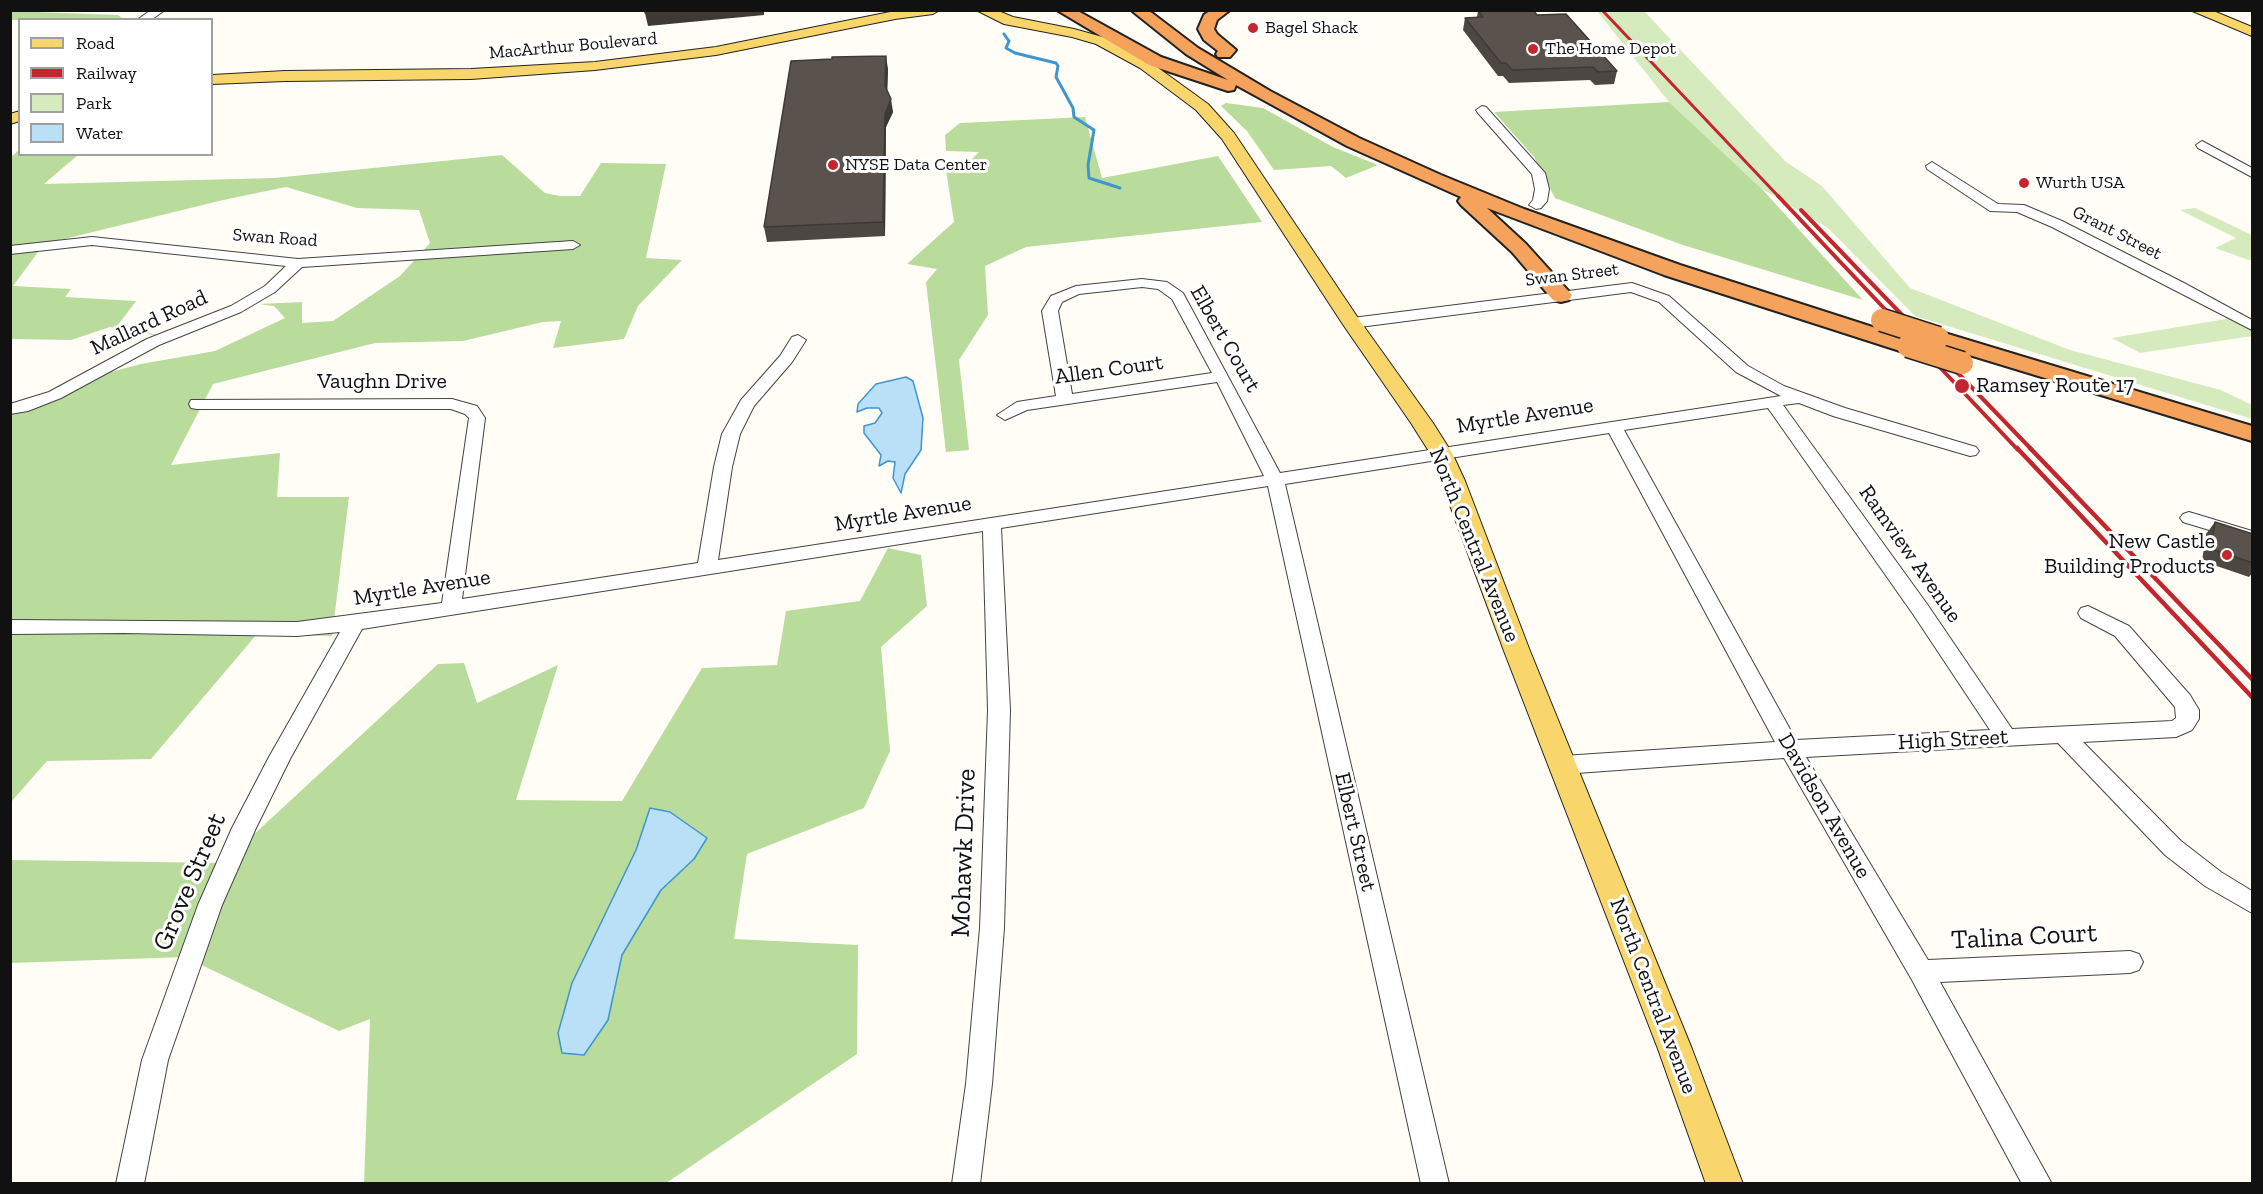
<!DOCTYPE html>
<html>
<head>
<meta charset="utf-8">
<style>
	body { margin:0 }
	#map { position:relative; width:2263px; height:1194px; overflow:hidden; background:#fffdf5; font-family:"Zilla Slab",serif }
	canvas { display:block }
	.frame { position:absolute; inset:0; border:12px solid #111; pointer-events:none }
	.legend { position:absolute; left:18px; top:18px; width:195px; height:138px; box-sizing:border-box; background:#fff; border:2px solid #a0a0a0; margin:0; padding:8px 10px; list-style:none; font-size:18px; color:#111 }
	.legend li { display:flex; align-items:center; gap:12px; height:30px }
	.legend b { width:30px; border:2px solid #a0a0a0 }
</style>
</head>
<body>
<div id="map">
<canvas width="2263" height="1194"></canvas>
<div class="frame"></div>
<ul class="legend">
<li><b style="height:8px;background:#f9d66b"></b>Road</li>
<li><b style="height:8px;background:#c4262e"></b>Railway</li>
<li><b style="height:16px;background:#d5ebbd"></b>Park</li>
<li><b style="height:16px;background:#b9e0f7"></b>Water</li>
</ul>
</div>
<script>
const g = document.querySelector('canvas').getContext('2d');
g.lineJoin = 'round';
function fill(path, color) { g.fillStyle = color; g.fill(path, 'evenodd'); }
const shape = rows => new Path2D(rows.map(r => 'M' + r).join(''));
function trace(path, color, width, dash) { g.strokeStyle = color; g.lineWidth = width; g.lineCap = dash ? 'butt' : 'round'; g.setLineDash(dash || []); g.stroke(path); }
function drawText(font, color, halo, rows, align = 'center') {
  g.font = font + ' "Zilla Slab",serif'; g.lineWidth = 6; g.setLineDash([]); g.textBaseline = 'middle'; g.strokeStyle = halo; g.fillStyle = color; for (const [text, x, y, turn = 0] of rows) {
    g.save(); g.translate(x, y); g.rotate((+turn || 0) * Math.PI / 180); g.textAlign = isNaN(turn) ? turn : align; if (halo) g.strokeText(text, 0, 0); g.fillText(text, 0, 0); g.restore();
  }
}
fill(shape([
	[1597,11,1644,11,1785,161,1822,186,1910,288,2070,350,2221,390,2252,405,2252,419,1915,316,1828,228,1762,189,1669,102],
	[2195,208,2252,235,2252,261,2215,248,2236,238,2180,210],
	[2244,316,2252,318,2252,336,2140,353,2112,338]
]), '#d5ebbd');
fill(shape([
	[10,11,118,15,123,19,11,20],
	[1669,102,1762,189,1863,300,1683,245,1555,198,1534,157,1494,112],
	[1226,103,1263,108,1333,147,1378,165,1346,178,1331,166,1274,170,1247,131,1221,106],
	[1085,117,1102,178,1218,156,1262,222,1026,247,985,266,988,315,959,360,969,450,946,452,926,282,937,269,907,264,954,222,945,163,971,160,979,152,946,151,945,135,960,123],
	[19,150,20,154,78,155,44,184,274,178,502,155,545,193,560,196,580,196,601,163,666,164,646,258,682,260,638,306,624,339,553,348,561,321,543,322,463,341,375,343,213,384,171,465,280,453,277,497,349,497,332,636,257,634,151,759,47,761,11,802,11,411,103,374,141,364,215,351,285,318,274,306,259,304,302,302,302,323,333,321,400,276,430,243,419,210,357,208,286,187,223,200,44,244,13,286,71,289,65,297,136,301,118,325,165,337,110,327,71,340,11,339,11,157],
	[888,548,921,555,927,606,881,647,890,751,864,808,747,854,734,939,858,945,857,1054,666,1183,364,1183,370,1019,339,1031,185,957,11,963,10,860,223,863,438,664,464,663,477,703,558,665,516,800,622,801,702,668,777,665,786,611,860,601]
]), '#b9dc9c');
const water = shape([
	[906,377,913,381,923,418,921,450,905,474,901,493,893,478,895,462,888,461,879,466,881,455,864,433,864,426,875,423,882,413,879,408,867,408,857,412,858,404,876,384,906,377],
	[650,808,670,812,707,838,694,859,661,890,622,955,608,1020,584,1055,562,1053,558,1033,572,983,636,850,650,808]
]);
fill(water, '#b9e0f7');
trace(water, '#3f96cf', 1.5);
trace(shape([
	[1004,34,1009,41,1006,48,1015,53,1056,63,1058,66,1056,77,1073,108,1074,117,1094,130,1088,165,1089,178,1120,188]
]), '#3f96cf', 3);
const minor = shape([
	[151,10,165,10,151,20,137,20,151,10],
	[1482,106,1486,107,1545,173,1549,189,1547,201,1541,208,1536,209,1529,205,1533,200,1535,189,1532,174,1478,113,1476,110,1482,106],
	[2202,141,2252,168,2252,177,2198,148,2196,145,2202,141],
	[1932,162,1998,204,2024,205,2062,221,2184,283,2252,320,2252,330,2052,227,2017,212,1990,211,1927,169,1926,166,1932,162],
	[92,237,298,259,573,241,580,245,573,249,302,267,275,292,241,312,159,345,61,398,28,411,10,414,10,404,49,392,147,339,231,306,265,286,286,266,92,245,10,254,10,246,92,237],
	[1142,279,1167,282,1183,293,1280,473,1781,396,1736,372,1659,302,1631,292,1352,328,1344,323,1352,318,1632,283,1669,296,1748,366,1784,386,1845,408,1976,447,1979,451,1976,455,1970,456,1833,416,1799,403,1783,405,1927,604,2012,729,2172,721,2176,718,2175,707,2115,636,2081,618,2078,613,2081,608,2088,606,2129,626,2190,695,2199,710,2199,719,2192,730,2176,737,2083,742,2181,841,2221,872,2252,891,2252,913,2205,886,2165,855,2058,743,1806,757,1928,960,2130,951,2139,954,2143,962,2139,970,2130,973,1940,982,2052,1184,2022,1184,1912,980,1784,758,1563,774,1555,771,1552,765,1555,759,1563,756,1775,742,1609,433,1285,484,1449,1184,1421,1184,1268,486,1001,528,1010,710,1004,928,992,1084,980,1184,952,1184,966,1084,980,928,988,710,983,531,362,629,290,759,256,828,222,905,168,1060,144,1184,116,1184,142,1060,198,905,232,828,269,757,340,632,297,636,123,633,10,634,10,620,297,622,442,603,469,418,465,414,451,409,197,409,191,408,189,404,191,400,452,399,477,406,485,418,462,599,698,563,714,467,722,434,741,400,780,356,792,337,798,335,806,340,792,362,754,406,740,434,732,467,718,560,1264,476,1217,382,1027,410,1005,420,997,415,1017,402,1056,396,1042,311,1051,296,1076,286,1142,279],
	[1142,287,1158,289,1172,299,1212,373,1072,394,1058,311,1062,302,1079,294,1142,287],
	[1768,408,1913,614,1990,730,1796,740,1624,430,1768,408],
	[2189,512,2252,531,2252,543,2183,522,2180,518,2183,514,2189,512]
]);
const major = shape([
	[940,10,933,14,895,19,716,55,595,70,471,79,285,81,212,84,212,75,285,71,471,69,595,62,716,47,895,11,940,10],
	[976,10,996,10,1013,17,1074,29,1106,38,1150,62,1208,104,1234,133,1360,321,1433,423,1452,453,1465,481,1530,651,1692,1049,1743,1184,1706,1184,1658,1049,1504,651,1441,481,1430,453,1411,423,1342,323,1222,139,1196,110,1140,68,1096,44,1072,37,1004,24,976,10],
	[2190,10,2211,10,2252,27,2252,36,2190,10],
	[20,111,20,121,10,124,10,114,20,111]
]);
const highway = shape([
	[1057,10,1076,10,1161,57,1228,80,1186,54,1131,10,1148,10,1198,48,1270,91,1359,138,1441,175,1524,209,1680,265,1916,341,1919,346,1916,351,1908,353,1900,351,1664,275,1487,208,1526,244,1572,295,1569,300,1561,302,1553,300,1512,252,1461,205,1458,201,1461,197,1347,146,1236,85,1234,90,1228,91,1149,65,1057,10],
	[1211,10,1230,10,1217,20,1214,29,1217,34,1236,50,1230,57,1218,57,1216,54,1218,51,1204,40,1198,29,1204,15,1211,10],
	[1938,331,2252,426,2252,441,1930,343,1927,338,1930,333,1938,331]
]);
trace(minor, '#444', 2);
trace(major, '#222', 2);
trace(highway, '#222', 4);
fill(minor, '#fff');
fill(major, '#f9d66b');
fill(highway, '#f5a25d');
trace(shape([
	[1602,10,1779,197]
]), '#c4262e', 3);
trace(shape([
	[1778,196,2018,450],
	[1801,210,2032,450]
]), '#c4262e', 4);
trace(shape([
	[2017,448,2252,697],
	[2030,448,2252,679]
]), '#c4262e', 4.5);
const highwayBridge = shape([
	[1882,320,1938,338],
	[1908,346,1962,363]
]);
trace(highwayBridge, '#222', 25, []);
trace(highwayBridge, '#f5a25d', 22);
fill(shape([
	[1478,11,1537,15,1617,71,1614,84,1595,85,1590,80,1509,83,1503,76,1498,76,1463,30,1465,18,1477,17],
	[888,69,887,90,893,112,886,127,885,236,767,242,764,227],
	[2215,522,2253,534,2253,572,2249,577,2202,561,2206,534]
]), '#4d4742');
fill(shape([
	[676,10,764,10,764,15,648,26,645,13],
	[886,56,888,69,887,99,885,86],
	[891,99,893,112,886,127,885,236,883,222,885,114]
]), '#3f3936');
const building = shape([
	[645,10,676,10,645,13,645,10],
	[1503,10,1533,10,1537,15,1566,14,1617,71,1598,72,1593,67,1512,70,1506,63,1501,63,1465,18,1483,17,1478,11,1503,10],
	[886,56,885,86,891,99,885,114,883,222,764,227,791,61,832,59,832,57,886,56],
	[2215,522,2253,534,2253,563,2211,549,2215,522]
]);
fill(building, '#5a524d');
trace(building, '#3f3936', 1.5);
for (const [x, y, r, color] of [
	[1253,28,6,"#c4262e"],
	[1533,49,6,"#c4262e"],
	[833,165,6,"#c4262e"],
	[2024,183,6,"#c4262e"],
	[1962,386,8,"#c4262e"],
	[2227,555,6,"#c4262e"]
]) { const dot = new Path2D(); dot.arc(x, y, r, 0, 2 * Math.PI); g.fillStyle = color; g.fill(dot); trace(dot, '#fff', 2); }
drawText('18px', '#111', '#fff', [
	["Bagel Shack",1265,28],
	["The Home Depot",1545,49],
	["NYSE Data Center",845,165],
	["Wurth USA",2036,183]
], 'left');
drawText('18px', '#111', '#fff', [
	["MacArthur Boulevard",573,46,-5],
	["Grant Street",2117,233,27],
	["Swan Road",275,238,4],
	["Swan Street",1572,275,-7]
]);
drawText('22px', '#111', '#fff', [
	["Mallard Road",149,323,-25],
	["Elbert Court",1225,339,60],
	["Allen Court",1109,370,-8],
	["Vaughn Drive",382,382],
	["Myrtle Avenue",1525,416,-9],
	["Myrtle Avenue",903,514,-9],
	["North Central Avenue",1474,545,68],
	["Ramview Avenue",1910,554,55],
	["Myrtle Avenue",422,588,-9],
	["High Street",1953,740,-3],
	["Davidson Avenue",1824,806,60],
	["Elbert Street",1355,832,77],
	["North Central Avenue",1653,996,69]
]);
drawText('22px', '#111', '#fff', [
	["Ramsey Route 17",1976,386],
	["New Castle",2215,542,"right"],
	["Building Products",2215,567,"right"]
], 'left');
drawText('27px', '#111', '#fff', [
	["Mohawk Drive",964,853,-88],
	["Grove Street",190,882,-67],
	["Talina Court",2024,937,-3]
]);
</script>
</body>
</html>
